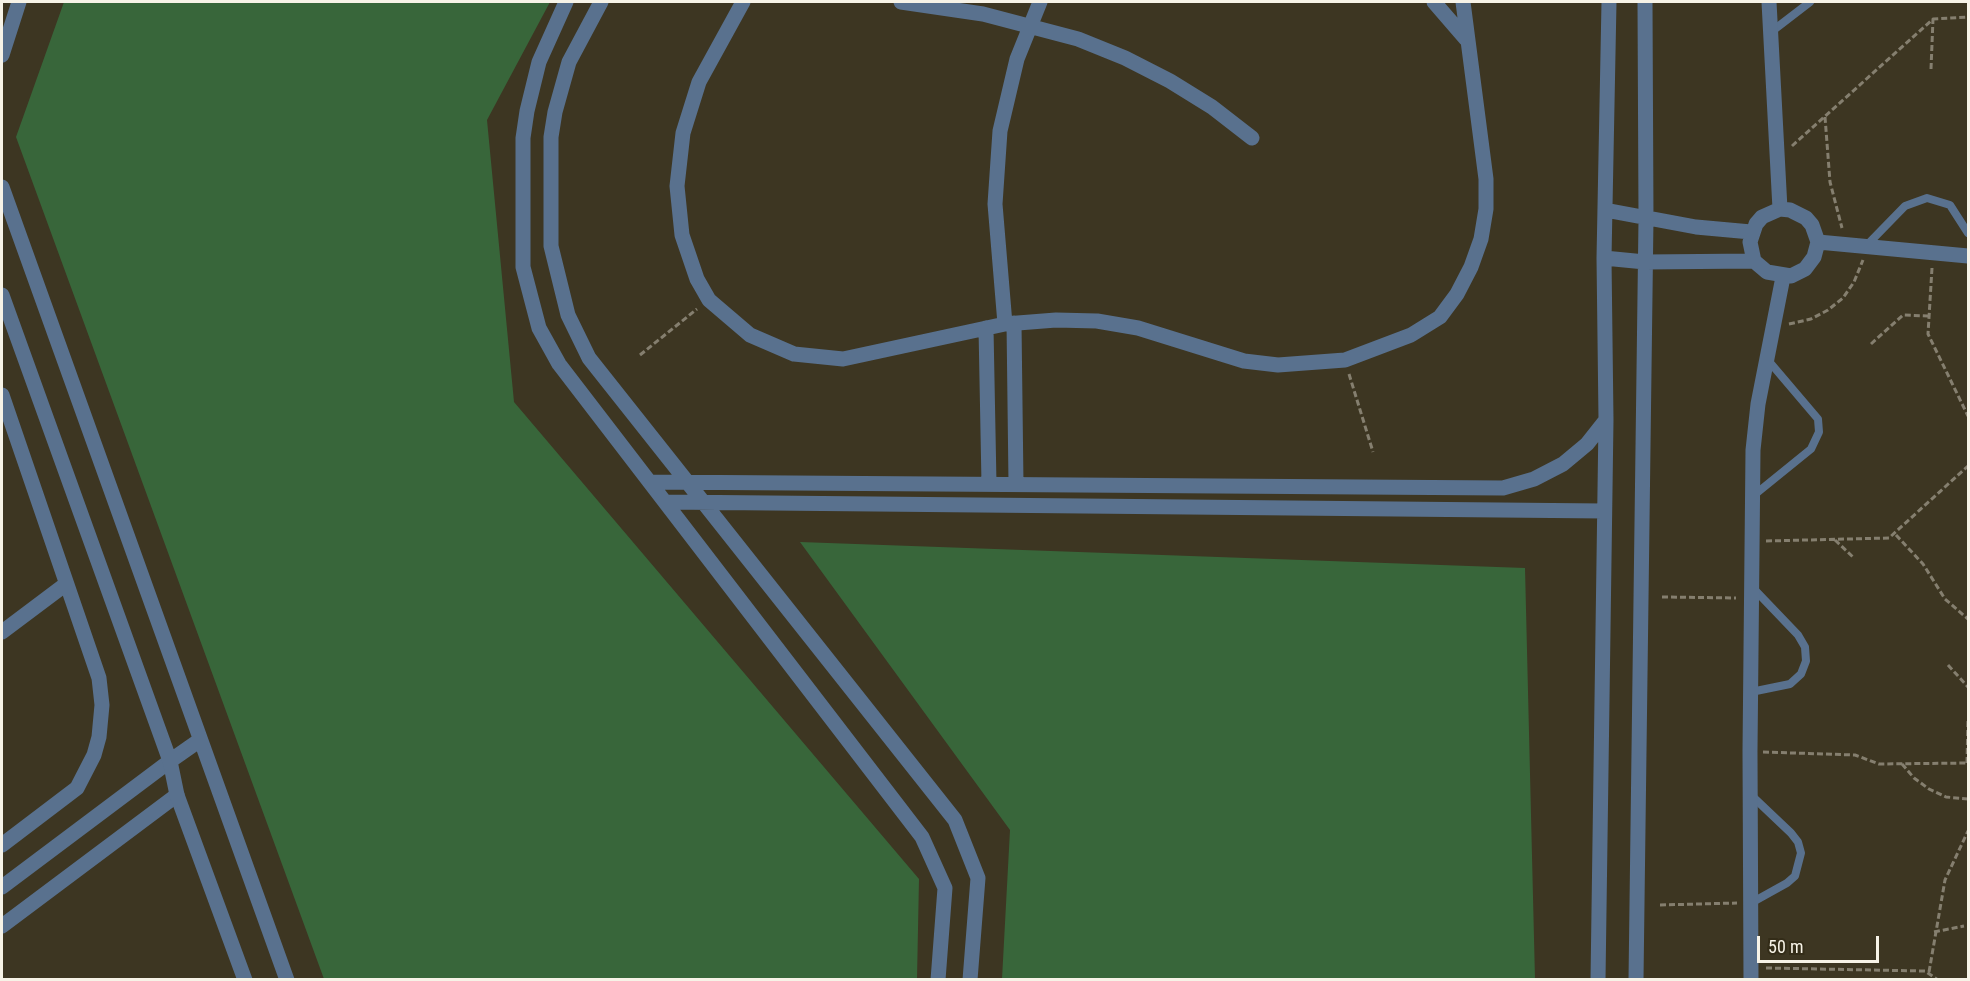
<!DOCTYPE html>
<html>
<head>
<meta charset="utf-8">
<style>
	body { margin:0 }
	#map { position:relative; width:1970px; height:981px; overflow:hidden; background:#3d3622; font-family:"Roboto Condensed",sans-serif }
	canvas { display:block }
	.frame { position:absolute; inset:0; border:3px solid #f7f3e7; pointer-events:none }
	.scale { position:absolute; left:1757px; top:936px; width:122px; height:27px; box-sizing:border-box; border:3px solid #f7f3e7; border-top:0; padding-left:8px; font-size:18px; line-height:21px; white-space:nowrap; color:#f7f3e7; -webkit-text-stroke:4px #332c18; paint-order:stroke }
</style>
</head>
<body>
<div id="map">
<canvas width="1970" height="981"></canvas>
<div class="frame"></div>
<div class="scale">50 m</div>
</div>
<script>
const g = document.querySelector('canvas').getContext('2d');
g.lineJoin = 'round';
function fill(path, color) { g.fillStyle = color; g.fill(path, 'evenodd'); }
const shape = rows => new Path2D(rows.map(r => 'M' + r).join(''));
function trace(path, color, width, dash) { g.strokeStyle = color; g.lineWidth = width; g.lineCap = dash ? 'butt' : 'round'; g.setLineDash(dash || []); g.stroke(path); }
fill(shape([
	[64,2,550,2,487,120,514,402,919,879,917,979,324,979,16,137],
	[800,542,1525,568,1535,979,1002,979,1010,830]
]), '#38663a');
trace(shape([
	[1931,69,1933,19],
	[1825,117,1830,182,1842,228],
	[1792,146,1933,19,1968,17],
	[1932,268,1928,334,1968,416],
	[1789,324,1811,319,1828,310,1843,298,1854,282,1863,260],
	[1871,344,1903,315,1928,316],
	[640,355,697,309],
	[1349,374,1373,452],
	[1896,535,1923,564,1945,599,1968,619],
	[1835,540,1853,557],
	[1766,541,1889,538,1968,466],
	[1662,597,1736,598],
	[1948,665,1968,687],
	[1763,752,1855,755,1879,764,1968,763],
	[1967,763,1968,719],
	[1902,764,1914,778,1929,789,1946,797,1968,799],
	[1660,905,1737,903],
	[1934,932,1964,926],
	[1766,968,1925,971,1938,980],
	[1929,972,1945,880,1968,831]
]), '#857f6f', 3, [6, 3]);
trace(shape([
	[1771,32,1810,2],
	[1867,245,1905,206,1927,198,1950,205,1968,233],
	[1753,496,1811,449,1819,432,1818,419,1767,359],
	[1751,692,1790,684,1801,674,1806,661,1805,647,1798,635,1753,588],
	[1751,903,1787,883,1795,876,1801,853,1798,842,1791,833,1752,796]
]), '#59718e', 8);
trace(shape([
	[566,2,539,62,527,111,523,138,523,267,539,328,559,364,922,837,945,888,938,980],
	[601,2,569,62,555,112,551,137,551,246,568,315,589,358,955,820,978,878,970,980],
	[743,2,699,82,683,133,677,186,682,235,697,279,709,300,750,335,794,354,843,359,1005,324,1056,320,1097,321,1138,328,1244,361,1278,365,1345,360,1411,335,1440,317,1457,294,1471,267,1481,239,1486,209,1486,179,1463,2],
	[901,2,983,14,1078,39,1125,58,1170,81,1212,107,1252,138],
	[1434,2,1466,39],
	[1769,2,1780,209],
	[1605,210,1696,227,1751,232],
	[1818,242,1968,256],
	[1604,258,1645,262,1754,261,1767,272,1791,276,1805,269,1814,257,1818,242,1812,225,1806,218,1790,210,1780,209,1762,217,1756,224,1750,242,1754,261],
	[1014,323,1016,484],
	[1005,324,995,204,1000,131,1017,59,1040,2],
	[986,328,989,484],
	[2,395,99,678,102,705,99,737,94,755,77,788,2,845],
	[650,482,1503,488,1534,479,1563,464,1587,444,1606,420],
	[666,502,1604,511],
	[2,632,66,584],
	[2,887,170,761],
	[2,926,177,795],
	[1598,980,1606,420,1604,258,1609,2],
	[1636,980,1646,219,1645,2],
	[1751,980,1750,751,1753,450,1758,404,1783,277]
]), '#59718e', 15);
trace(shape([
	[2,55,19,2],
	[2,187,287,980],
	[2,295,170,761,177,795,245,980],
	[170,761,200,740]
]), '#59718e', 15);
</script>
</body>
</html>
